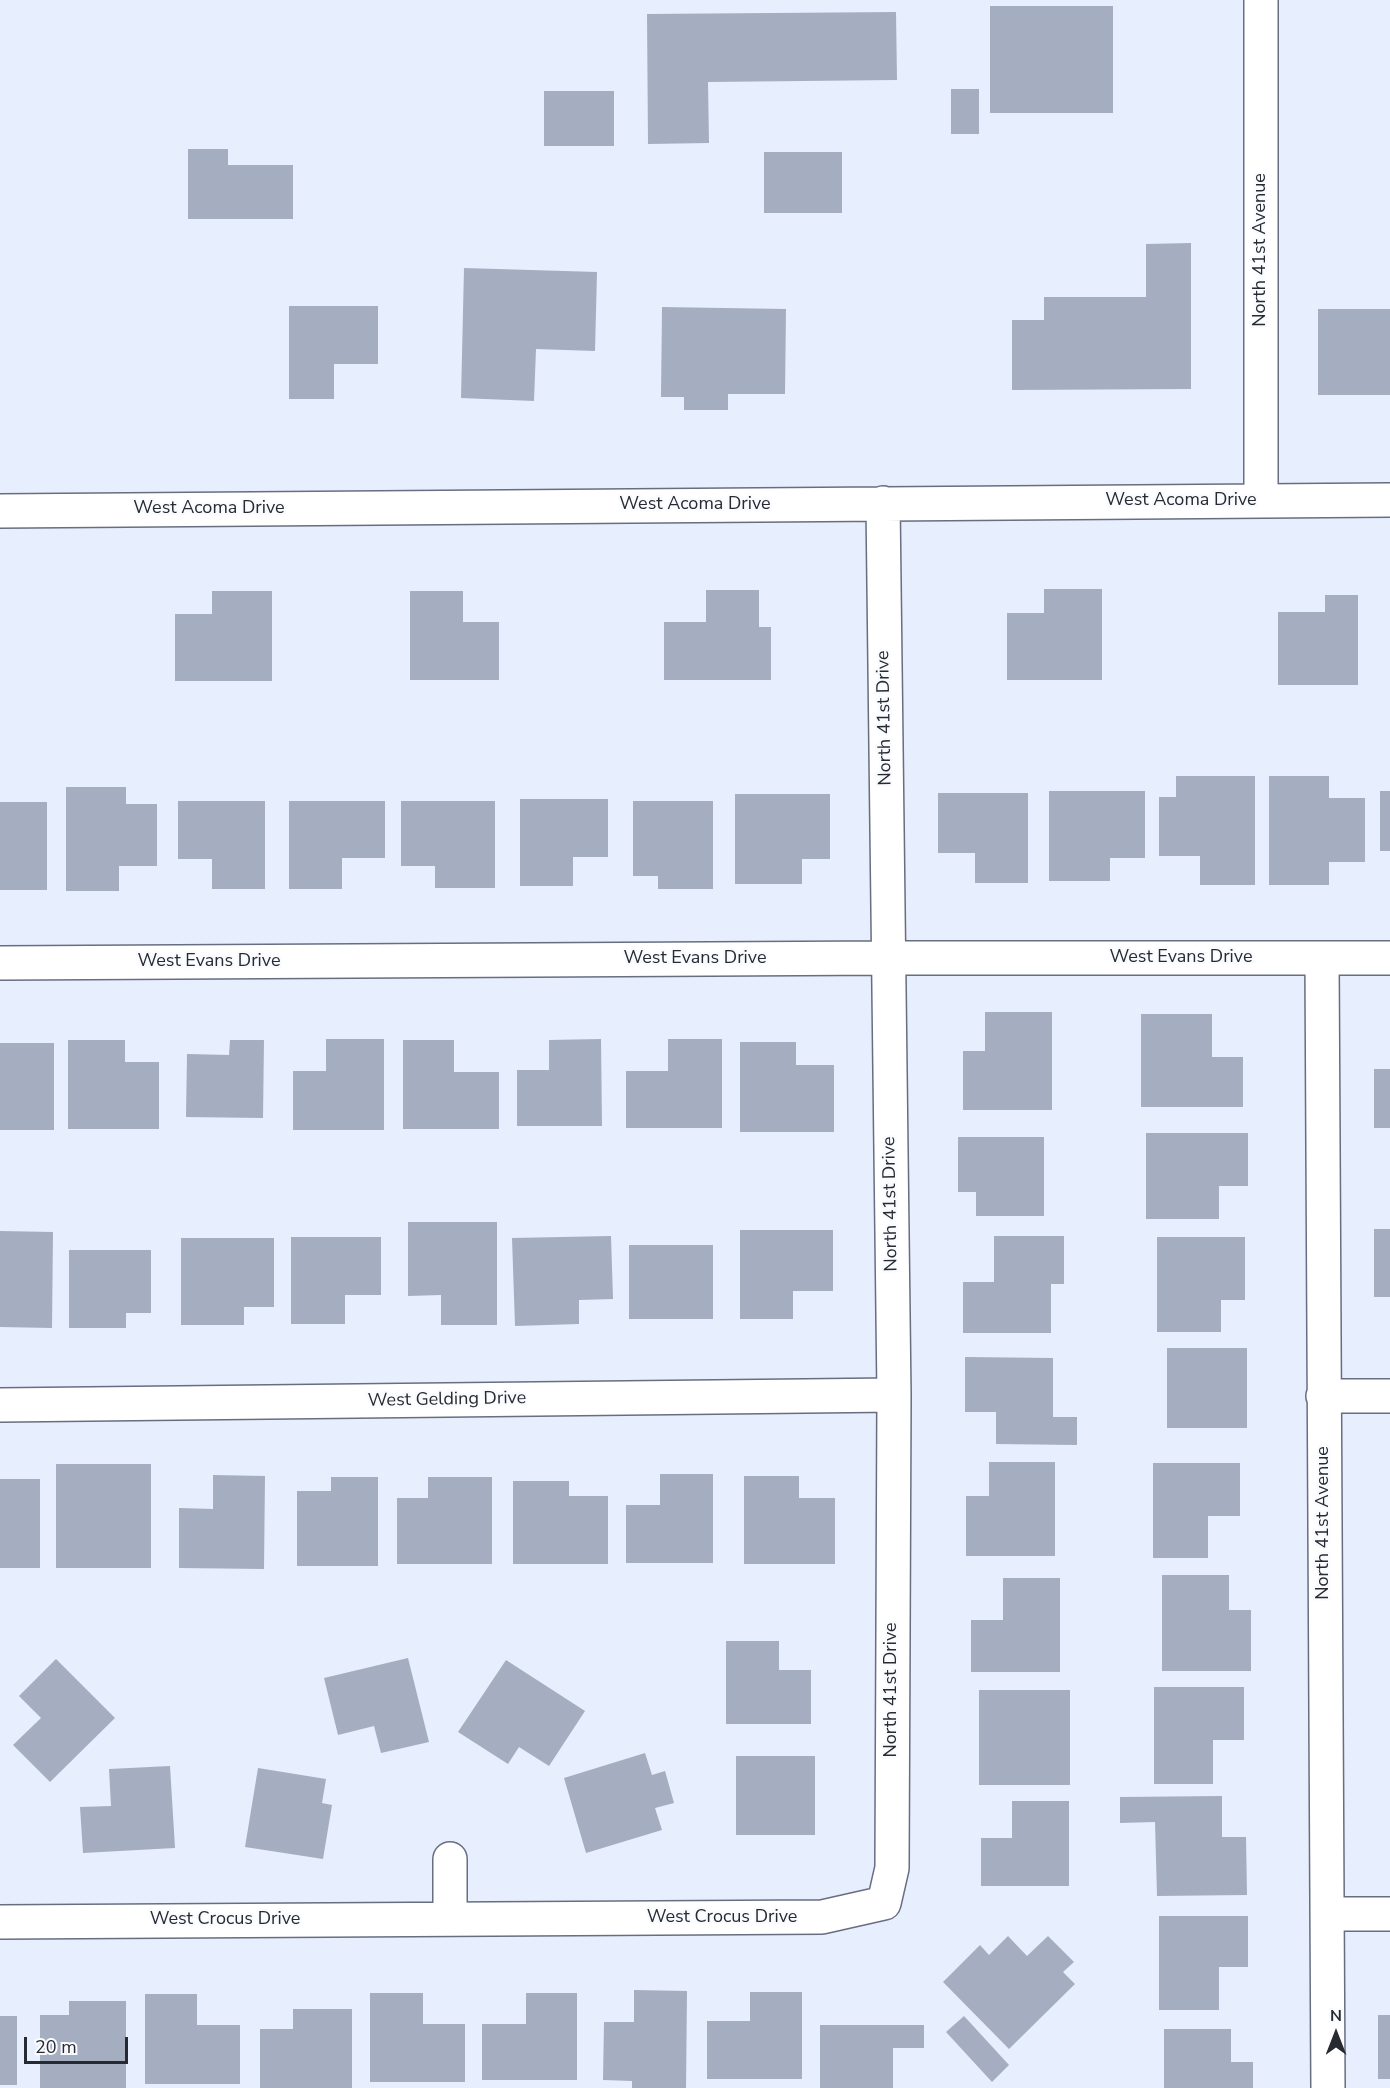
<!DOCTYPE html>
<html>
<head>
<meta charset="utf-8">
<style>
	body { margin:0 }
	#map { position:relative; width:1390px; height:2088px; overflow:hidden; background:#e7eefe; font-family:"Nunito Sans",sans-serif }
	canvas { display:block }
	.north { position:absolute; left:1306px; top:2004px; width:60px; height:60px; -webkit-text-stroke:4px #f9fbff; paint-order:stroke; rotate:0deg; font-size:16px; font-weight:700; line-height:24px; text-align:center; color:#272a31 }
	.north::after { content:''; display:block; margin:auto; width:21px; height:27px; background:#272a31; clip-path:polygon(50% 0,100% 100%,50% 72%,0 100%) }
	.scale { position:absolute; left:24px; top:2037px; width:104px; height:27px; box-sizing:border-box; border:3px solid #272a31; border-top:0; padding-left:8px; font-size:18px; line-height:21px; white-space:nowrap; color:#272a31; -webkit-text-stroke:4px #f9fbff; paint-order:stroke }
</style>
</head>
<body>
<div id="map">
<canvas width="1390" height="2088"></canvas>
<div class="north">N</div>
<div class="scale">20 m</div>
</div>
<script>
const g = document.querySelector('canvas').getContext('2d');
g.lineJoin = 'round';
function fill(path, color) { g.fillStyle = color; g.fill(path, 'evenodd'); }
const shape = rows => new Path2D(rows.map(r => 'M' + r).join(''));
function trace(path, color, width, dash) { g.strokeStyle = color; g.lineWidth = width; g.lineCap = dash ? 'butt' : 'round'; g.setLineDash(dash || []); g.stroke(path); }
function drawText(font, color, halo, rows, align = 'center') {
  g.font = font + ' "Nunito Sans",sans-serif'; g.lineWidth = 5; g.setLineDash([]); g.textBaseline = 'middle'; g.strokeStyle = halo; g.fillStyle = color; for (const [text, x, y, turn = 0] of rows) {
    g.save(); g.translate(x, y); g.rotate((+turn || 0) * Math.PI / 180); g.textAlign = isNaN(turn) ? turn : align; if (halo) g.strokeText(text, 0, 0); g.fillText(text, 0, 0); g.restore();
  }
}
fill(shape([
	[990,6,1113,6,1113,113,990,113],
	[896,12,897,80,708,82,709,143,648,144,647,14],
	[951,89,979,89,979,134,951,134],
	[544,91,614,91,614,146,544,146],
	[188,149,228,149,228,165,293,165,293,219,188,219],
	[764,152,842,152,842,213,764,213],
	[1191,243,1191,389,1012,390,1012,320,1044,320,1044,297,1146,297,1146,244],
	[464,268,597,272,595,351,536,349,534,401,461,398],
	[289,306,378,306,378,364,334,364,334,399,289,399],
	[662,307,786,309,785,394,728,394,728,410,684,410,684,397,661,397],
	[1318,309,1390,309,1390,395,1318,395],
	[1044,589,1102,589,1102,680,1007,680,1007,613,1044,613],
	[706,590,759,590,759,627,771,627,771,680,664,680,664,622,706,622],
	[212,591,272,591,272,681,175,681,175,614,212,614],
	[410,591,463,591,463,622,499,622,499,680,410,680],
	[1325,595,1358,595,1358,685,1278,685,1278,612,1325,612],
	[1176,776,1255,776,1255,885,1200,885,1200,856,1159,856,1159,797,1176,797],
	[1269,776,1329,776,1329,798,1365,798,1365,862,1329,862,1329,885,1269,885],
	[66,787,126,787,126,804,157,804,157,866,119,866,119,891,66,891],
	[1049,791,1145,791,1145,858,1110,858,1110,881,1049,881],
	[1380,791,1390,791,1390,851,1380,851],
	[938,793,1028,793,1028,883,975,883,975,853,938,853],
	[735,794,830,794,830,859,802,859,802,884,735,884],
	[520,799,608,799,608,857,573,857,573,886,520,886],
	[178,801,265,801,265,889,212,889,212,859,178,859],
	[289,801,385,801,385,858,342,858,342,889,289,889],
	[401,801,495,801,495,888,435,888,435,866,401,866],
	[633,801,713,801,713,889,658,889,658,876,633,876],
	[0,802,47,802,47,890,0,890],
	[985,1012,1052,1012,1052,1110,963,1110,963,1051,985,1051],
	[1141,1014,1212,1014,1212,1057,1243,1057,1243,1107,1141,1107],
	[326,1039,384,1039,384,1130,293,1130,293,1071,326,1071],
	[601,1039,602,1126,517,1126,517,1070,549,1070,549,1040],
	[668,1039,722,1039,722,1128,626,1128,626,1071,668,1071],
	[68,1040,125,1040,125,1062,159,1062,159,1129,68,1129],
	[230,1040,264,1040,263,1118,186,1117,187,1054,229,1055],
	[403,1040,454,1040,454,1072,499,1072,499,1129,403,1129],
	[740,1042,796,1042,796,1065,834,1065,834,1132,740,1132],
	[0,1043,54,1043,54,1130,0,1130],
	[1374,1069,1390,1069,1390,1128,1374,1128],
	[1146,1133,1248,1133,1248,1186,1219,1186,1219,1219,1146,1219],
	[958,1137,1044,1137,1044,1216,976,1216,976,1192,958,1192],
	[408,1222,497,1222,497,1325,441,1325,441,1295,408,1296],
	[1374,1229,1390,1229,1390,1297,1374,1297],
	[740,1230,833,1230,833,1291,793,1291,793,1319,740,1319],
	[0,1231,53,1232,52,1328,0,1327],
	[611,1236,613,1299,579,1300,579,1324,515,1326,512,1238],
	[994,1236,1064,1236,1064,1284,1051,1284,1051,1333,963,1333,963,1282,994,1282],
	[291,1237,381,1237,381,1295,345,1295,345,1324,291,1324],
	[1157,1237,1245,1237,1245,1300,1221,1300,1221,1332,1157,1332],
	[181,1238,274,1238,274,1307,244,1307,244,1325,181,1325],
	[629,1245,713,1245,713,1319,629,1319],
	[69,1250,151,1250,151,1313,126,1313,126,1328,69,1328],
	[1167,1348,1247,1348,1247,1428,1167,1428],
	[965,1357,1053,1358,1053,1417,1077,1417,1077,1445,996,1444,996,1412,965,1412],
	[989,1462,1055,1462,1055,1556,966,1556,966,1496,989,1496],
	[1153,1463,1240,1463,1240,1516,1208,1516,1208,1558,1153,1558],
	[56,1464,151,1464,151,1568,56,1568],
	[660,1474,713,1474,713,1563,626,1563,626,1505,660,1505],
	[213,1475,265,1476,264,1569,179,1568,179,1508,213,1509],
	[744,1476,799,1476,799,1498,835,1498,835,1564,744,1564],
	[331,1477,378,1477,378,1566,297,1566,297,1491,331,1491],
	[428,1477,492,1477,492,1564,397,1564,397,1498,428,1498],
	[0,1479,40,1479,40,1568,0,1568],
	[513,1481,569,1481,569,1496,608,1496,608,1564,513,1564],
	[1162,1575,1229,1575,1229,1610,1251,1610,1251,1671,1162,1671],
	[1003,1578,1060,1578,1060,1672,971,1672,971,1620,1003,1620],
	[726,1641,779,1641,779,1670,811,1670,811,1724,726,1724],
	[408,1658,429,1742,381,1753,374,1726,338,1735,324,1678],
	[56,1659,115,1718,50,1782,13,1745,41,1718,19,1696],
	[506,1660,585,1711,549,1766,519,1747,508,1764,458,1732],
	[1154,1687,1244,1687,1244,1740,1213,1740,1213,1784,1154,1784],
	[979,1690,1070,1690,1070,1785,979,1785],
	[645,1753,652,1775,665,1771,674,1803,655,1808,662,1830,586,1853,564,1778],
	[736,1756,815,1756,815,1835,736,1835],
	[170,1766,175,1848,83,1853,80,1807,111,1806,109,1769],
	[258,1768,326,1779,322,1803,332,1805,323,1859,245,1847],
	[1222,1796,1222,1837,1246,1837,1247,1895,1157,1896,1155,1822,1120,1823,1120,1797],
	[1012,1801,1069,1801,1069,1886,981,1886,981,1838,1012,1838],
	[1159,1916,1248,1916,1248,1967,1219,1967,1219,2010,1159,2010],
	[1008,1936,1027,1956,1048,1936,1074,1962,1063,1972,1075,1984,1009,2049,943,1982,980,1945,989,1955],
	[634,1990,687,1991,686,2088,632,2088,632,2081,603,2080,604,2022,634,2022],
	[750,1992,802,1992,802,2079,707,2079,707,2021,750,2021],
	[370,1993,423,1993,423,2024,465,2024,465,2082,370,2082],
	[526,1993,577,1993,577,2080,482,2080,482,2024,526,2024],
	[145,1994,197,1994,197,2025,240,2025,240,2084,145,2084],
	[69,2001,126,2001,126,2088,40,2088,40,2015,69,2015],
	[293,2009,352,2009,352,2088,260,2088,260,2029,293,2029],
	[1378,2015,1390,2015,1390,2079,1378,2079],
	[0,2016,17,2016,17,2085,0,2085],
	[964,2016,1009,2065,992,2082,946,2032],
	[820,2025,924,2025,924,2048,893,2048,893,2088,820,2088],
	[1164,2029,1231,2029,1231,2062,1253,2062,1253,2088,1164,2088]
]), '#a5adc0');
const minor = shape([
	[1261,0,1261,501],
	[0,511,1390,500],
	[1322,958,1328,2088],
	[0,963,888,958,1390,958],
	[1323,1396,1390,1396],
	[0,1405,894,1395],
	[450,1859,450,1919],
	[1327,1914,1390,1914],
	[0,1922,822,1917,884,1903,892,1868,894,1395,883,503]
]);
trace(minor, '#666e7f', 36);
trace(minor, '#fff', 33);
drawText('18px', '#272a31', '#f9fbff', [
	["North 41st Avenue",1261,250,-90],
	["West Acoma Drive",1181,501],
	["West Acoma Drive",695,505],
	["West Acoma Drive",209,509],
	["North 41st Drive",885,718,-91],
	["West Evans Drive",1181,958],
	["West Evans Drive",695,959],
	["West Evans Drive",209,962],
	["North 41st Drive",891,1204,-91],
	["West Gelding Drive",447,1400,-1],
	["North 41st Avenue",1324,1523,-90],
	["North 41st Drive",892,1690,-90],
	["West Crocus Drive",722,1918],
	["West Crocus Drive",225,1920]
]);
</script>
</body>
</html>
